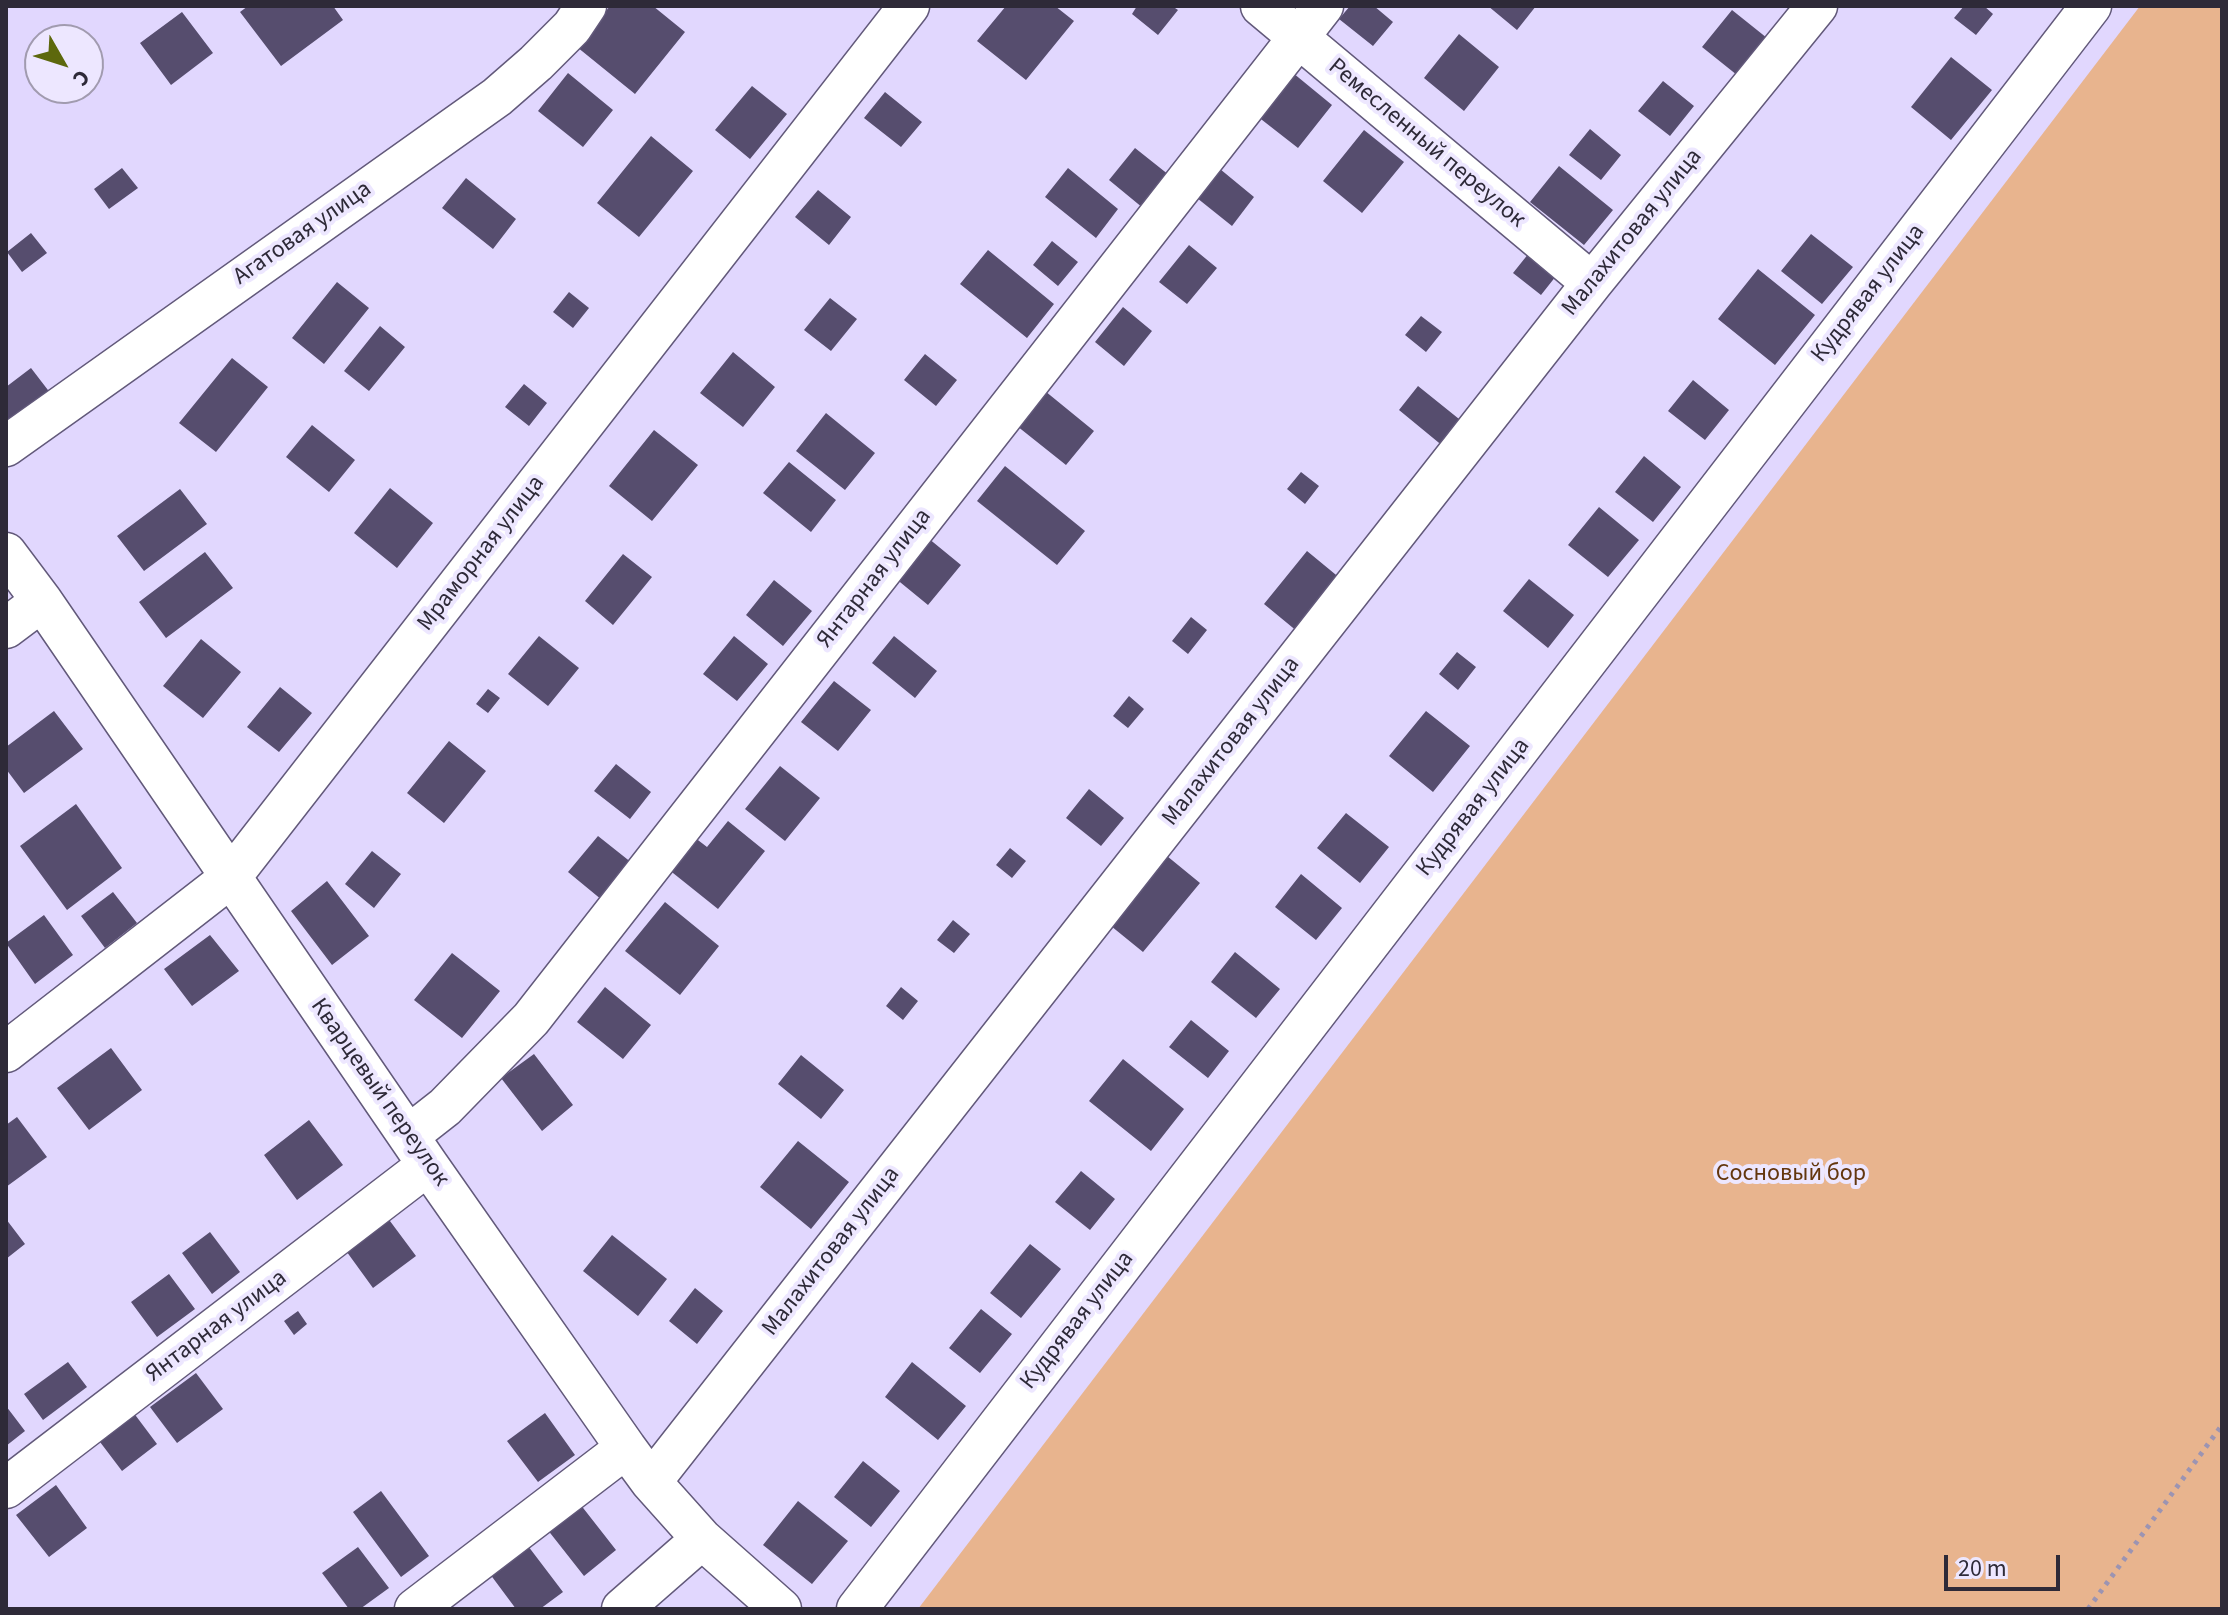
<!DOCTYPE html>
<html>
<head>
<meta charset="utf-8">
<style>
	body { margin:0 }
	#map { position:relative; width:2228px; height:1615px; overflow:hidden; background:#e1d7fe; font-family:"Source Sans 3",sans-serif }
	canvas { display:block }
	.frame { position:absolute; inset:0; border:8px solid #2e2a38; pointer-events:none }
	.north { position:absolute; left:24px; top:24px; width:80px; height:80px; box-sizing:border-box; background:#ede7ff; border:2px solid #a19baf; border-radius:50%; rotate:129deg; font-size:22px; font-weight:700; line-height:32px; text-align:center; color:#2e2a38 }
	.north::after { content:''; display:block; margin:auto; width:28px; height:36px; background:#5d680d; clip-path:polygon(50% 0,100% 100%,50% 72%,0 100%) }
	.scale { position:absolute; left:1944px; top:1555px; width:116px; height:36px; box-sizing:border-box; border:4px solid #2e2a38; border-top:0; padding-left:10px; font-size:24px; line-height:28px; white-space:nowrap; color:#2e2a38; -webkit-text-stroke:6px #ede7ff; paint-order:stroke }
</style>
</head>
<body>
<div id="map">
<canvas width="2228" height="1615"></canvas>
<div class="frame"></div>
<div class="north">С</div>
<div class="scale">20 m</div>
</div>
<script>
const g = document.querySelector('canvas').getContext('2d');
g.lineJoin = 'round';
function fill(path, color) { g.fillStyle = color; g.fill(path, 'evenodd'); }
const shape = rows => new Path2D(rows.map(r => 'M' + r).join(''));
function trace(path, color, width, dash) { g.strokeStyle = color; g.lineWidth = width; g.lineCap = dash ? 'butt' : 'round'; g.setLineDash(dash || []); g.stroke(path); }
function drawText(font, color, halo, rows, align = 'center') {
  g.font = font + ' "Source Sans 3",sans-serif'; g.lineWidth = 8; g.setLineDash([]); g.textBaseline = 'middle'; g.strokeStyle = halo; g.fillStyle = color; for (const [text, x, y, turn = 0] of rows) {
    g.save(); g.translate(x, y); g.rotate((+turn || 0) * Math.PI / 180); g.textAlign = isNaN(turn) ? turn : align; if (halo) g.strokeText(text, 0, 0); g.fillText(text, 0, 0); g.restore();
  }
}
fill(shape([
	[2140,6,2222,6,2222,1609,918,1609]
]), '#e8b48e');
fill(shape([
	[248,6,333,6,343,20,281,66,240,12],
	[610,6,653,6,685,32,635,94,577,47],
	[1006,6,1055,6,1074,21,1026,80,977,41],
	[1137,6,1172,6,1178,10,1158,35,1132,14],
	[1350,6,1374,6,1393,22,1373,46,1339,19],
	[1488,6,1536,6,1517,30],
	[1964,6,1984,6,1993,14,1976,35,1954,18],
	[1732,10,1767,38,1737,75,1702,47],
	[182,12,213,53,171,85,140,43],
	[1459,34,1499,67,1464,111,1424,78],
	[1951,57,1992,90,1951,140,1911,107],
	[568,73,613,110,583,147,538,111],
	[1293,73,1332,105,1298,148,1257,116],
	[1663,81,1694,106,1670,136,1638,111],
	[752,86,787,114,750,159,715,130],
	[885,92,922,122,901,147,864,118],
	[1590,129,1621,155,1601,180,1569,155],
	[1364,130,1404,162,1362,213,1323,181],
	[651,136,693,171,639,237,597,203],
	[1135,148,1169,175,1143,208,1109,180],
	[1559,166,1613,210,1584,245,1530,202],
	[122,168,138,188,109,209,94,189],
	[1068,168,1118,209,1096,238,1045,197],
	[1220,169,1254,197,1232,226,1197,198],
	[466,178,516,219,493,249,442,208],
	[818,190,851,217,829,245,795,217],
	[31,233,47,253,22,272,7,252],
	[1811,234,1853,267,1822,304,1781,271],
	[1052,241,1078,262,1058,286,1033,265],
	[1189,245,1217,268,1187,304,1159,282],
	[1533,248,1560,271,1541,295,1513,273],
	[988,250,1054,304,1027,338,960,284],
	[1758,269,1815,315,1775,365,1718,319],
	[337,282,369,308,324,364,292,338],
	[569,292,589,308,573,328,553,312],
	[830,298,857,319,831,351,804,330],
	[1123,307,1152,331,1124,366,1095,342],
	[1421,316,1442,332,1426,352,1405,335],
	[380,326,405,347,369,391,344,371],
	[733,352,775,387,743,427,700,393],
	[925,354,957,380,936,406,904,380],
	[232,358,268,387,216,452,179,423],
	[31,368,51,394,6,428,6,387],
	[1693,380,1729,410,1705,440,1668,411],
	[524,384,547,403,529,426,505,407],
	[1418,386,1464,423,1444,447,1399,410],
	[1045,391,1094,431,1066,465,1017,426],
	[826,413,875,453,845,490,796,451],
	[312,425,355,460,329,492,286,457],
	[654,430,698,465,652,521,609,486],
	[1644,456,1681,487,1653,522,1615,492],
	[789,462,836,500,811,532,763,493],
	[1005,466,1085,531,1057,565,977,501],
	[1301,472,1319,486,1305,504,1287,489],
	[390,488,433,523,397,568,354,533],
	[180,489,207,524,144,571,117,536],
	[1599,507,1639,540,1608,577,1568,545],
	[928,538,961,565,928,605,895,578],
	[1307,551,1341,579,1298,632,1264,604],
	[205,552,233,588,166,638,139,602],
	[623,554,652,577,613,625,585,601],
	[1529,579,1574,615,1548,648,1503,611],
	[774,580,812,611,783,646,746,615],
	[1191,617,1207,630,1188,654,1172,641],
	[539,636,579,668,548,706,508,674],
	[734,636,768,664,737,701,703,674],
	[894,636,937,671,915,698,872,663],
	[201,639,241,672,203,718,163,686],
	[1457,652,1476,667,1458,690,1439,674],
	[834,681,871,710,838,751,801,722],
	[280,687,312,713,279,752,247,727],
	[488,689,500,698,488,713,476,704],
	[1129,696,1144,709,1128,728,1113,716],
	[54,711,83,749,24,793,6,769,6,747],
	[1426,711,1470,746,1433,792,1389,756],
	[449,741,486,771,444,823,407,793],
	[616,764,651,792,630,819,594,791],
	[780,766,820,798,785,841,745,809],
	[1089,789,1124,818,1101,846,1066,818],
	[76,804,122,868,67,910,20,846],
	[1346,813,1389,847,1360,883,1317,848],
	[728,821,765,851,718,909,668,869,694,837,707,847],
	[598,836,632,863,602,900,568,872],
	[1010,848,1026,861,1012,878,996,865],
	[372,851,401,874,374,908,345,884],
	[1167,856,1200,883,1143,952,1111,926],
	[1301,874,1342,908,1316,940,1275,907],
	[327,881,369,936,332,965,291,911],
	[113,892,137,923,105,948,81,916],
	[665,902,719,946,680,995,625,951],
	[44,915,73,955,35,984,6,943],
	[953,920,970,934,954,953,937,940],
	[210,935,239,971,192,1006,164,969],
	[1235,952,1280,989,1256,1018,1211,982],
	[452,953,500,991,462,1038,414,1000],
	[605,987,651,1025,623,1059,577,1022],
	[901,987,918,1001,903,1020,886,1006],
	[1191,1020,1229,1051,1208,1078,1169,1047],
	[111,1048,142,1090,89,1130,57,1088],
	[534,1054,573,1105,542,1131,501,1078],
	[801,1055,844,1090,821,1119,778,1084],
	[1123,1059,1184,1109,1151,1151,1089,1101],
	[17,1117,47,1157,6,1187,6,1125],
	[309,1120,343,1165,297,1200,264,1155],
	[798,1141,849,1182,811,1229,760,1187],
	[1081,1171,1115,1199,1090,1230,1055,1202],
	[387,1217,416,1256,373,1288,344,1248],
	[6,1219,25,1244,6,1259],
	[210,1232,240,1272,212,1294,182,1253],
	[612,1235,667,1279,638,1316,583,1271],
	[1030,1244,1061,1269,1021,1318,990,1293],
	[169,1274,195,1309,157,1337,131,1302],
	[695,1288,723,1311,697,1344,669,1321],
	[981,1309,1012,1334,980,1373,949,1348],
	[298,1311,307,1324,294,1335,284,1321],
	[68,1362,87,1387,43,1420,24,1394],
	[912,1362,966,1406,938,1440,885,1397],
	[196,1373,223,1409,177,1443,150,1407],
	[6,1406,25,1431,6,1446],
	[133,1412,157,1444,122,1471,97,1438],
	[545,1413,575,1455,538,1482,507,1441],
	[863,1461,900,1491,871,1527,834,1497],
	[56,1485,87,1528,49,1557,16,1515],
	[381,1491,429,1556,401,1577,353,1512],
	[798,1501,848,1541,812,1584,763,1545],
	[580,1504,616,1550,584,1576,547,1529],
	[525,1542,563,1592,540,1609,516,1609,487,1570],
	[358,1547,389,1588,360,1609,349,1609,322,1573]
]), '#564d6e');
const minor = shape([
	[1261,6,1592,283],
	[6,446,497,97,536,63,572,27,586,6],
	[6,553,42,601,428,1165,626,1448,651,1482,702,1539,781,1609],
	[6,628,42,601],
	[6,1052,230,878,909,6],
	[408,1136,445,1107,531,1019,1323,6],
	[651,1482,1592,283,1817,6],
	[6,1488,428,1165],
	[415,1609,626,1448],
	[622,1609,702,1539],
	[857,1609,2091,6]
]);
trace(minor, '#62597a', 43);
trace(shape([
	[2088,1609,2222,1425]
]), '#9c94b2', 5, [4, 6]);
trace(minor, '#fff', 40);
drawText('24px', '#2e2a38', '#ede7ff', [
	["Ремесленный переулок",1426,144,40],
	["Малахитовая улица",1633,233,-51],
	["Агатовая улица",303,234,-35],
	["Кудрявая улица",1869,294,-52],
	["Мраморная улица",482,554,-52],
	["Янтарная улица",875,579,-52],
	["Малахитовая улица",1232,742,-52],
	["Кудрявая улица",1474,808,-52],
	["Кварцевый переулок",379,1093,55],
	["Малахитовая улица",832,1252,-52],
	["Кудрявая улица",1078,1321,-52],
	["Янтарная улица",217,1327,-37]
]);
drawText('24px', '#63360e', '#ede7ff', [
	["Сосновый бор",1791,1175]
]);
</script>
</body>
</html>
